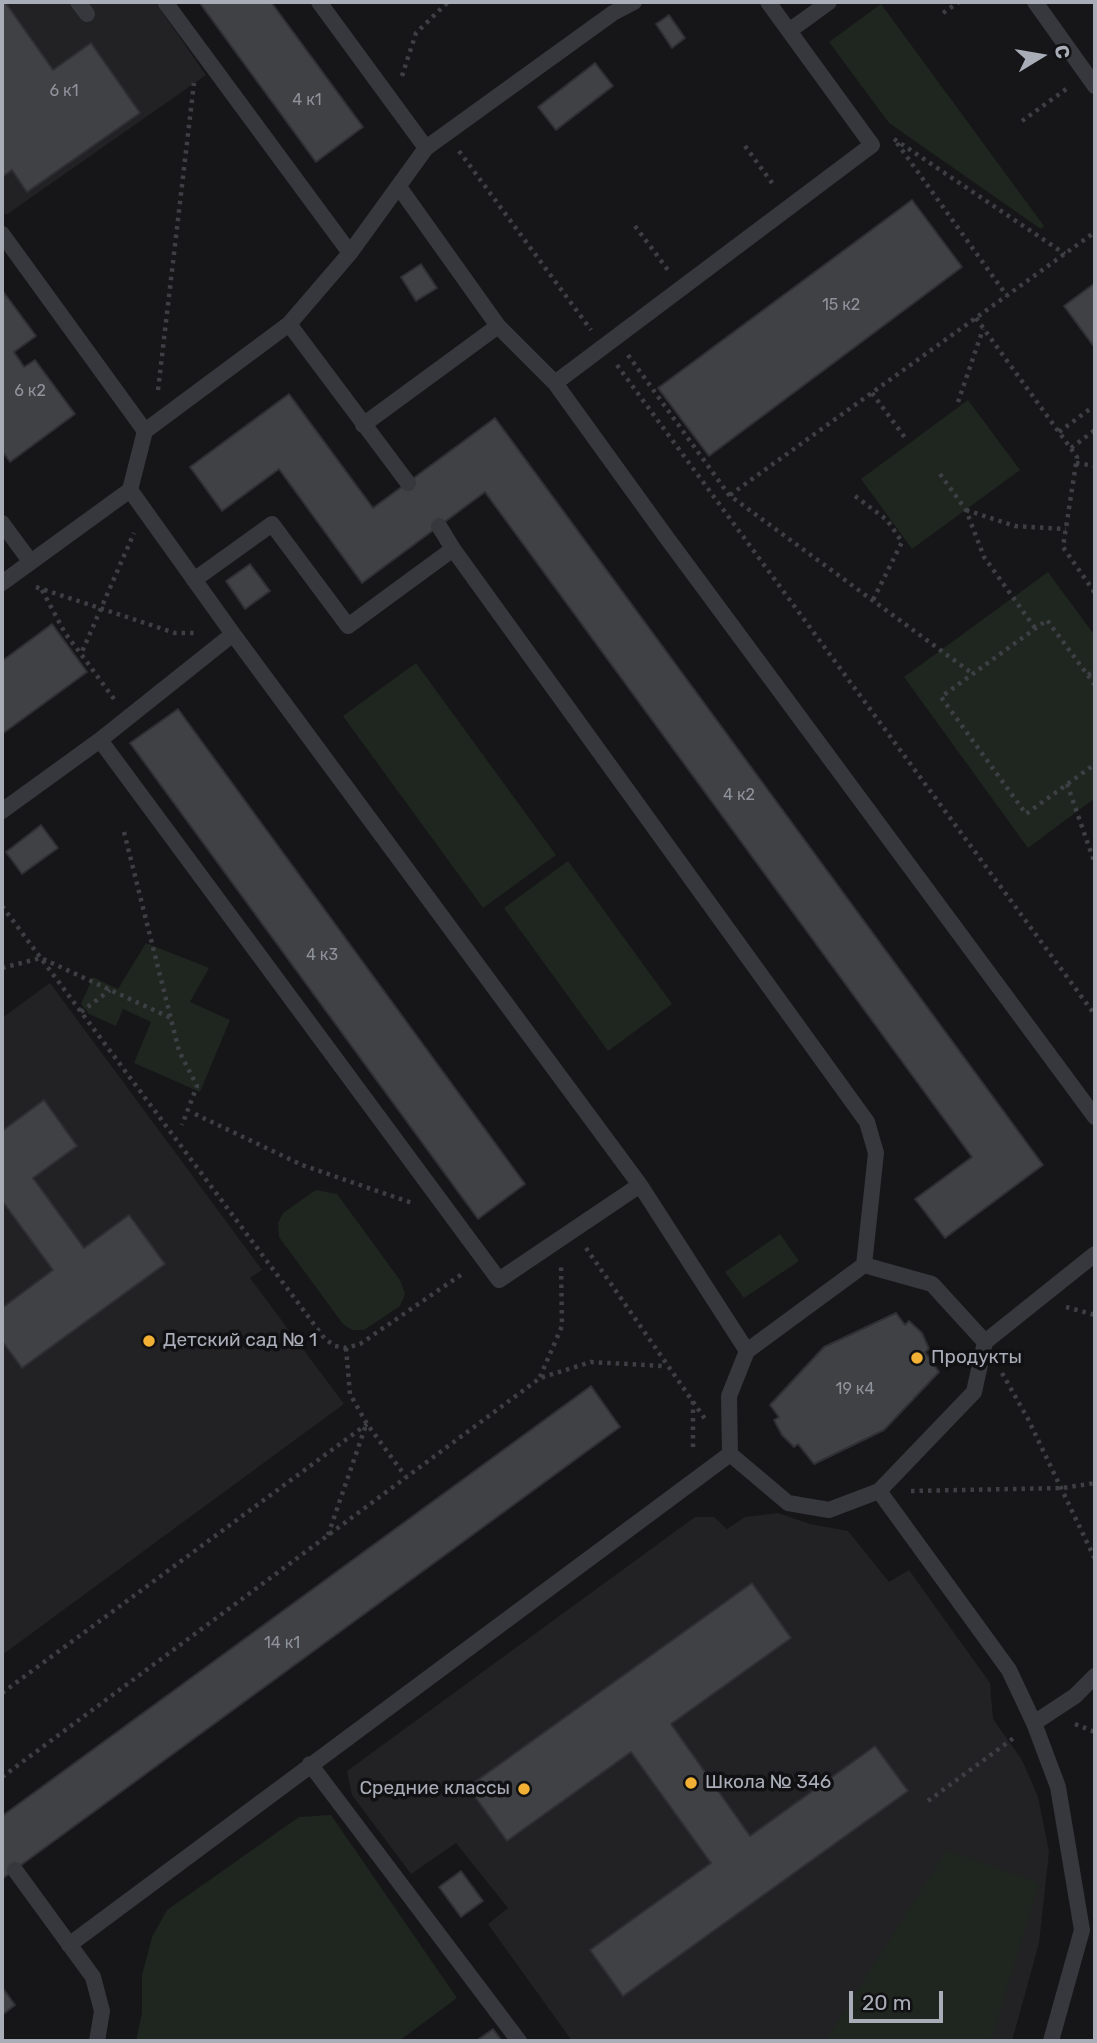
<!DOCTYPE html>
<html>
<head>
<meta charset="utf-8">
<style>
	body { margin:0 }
	#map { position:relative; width:1097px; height:2043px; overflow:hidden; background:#161618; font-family:Rubik,sans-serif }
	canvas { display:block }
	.frame { position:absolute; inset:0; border:4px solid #a8adb8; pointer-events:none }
	.north { position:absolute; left:1006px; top:21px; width:70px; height:70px; -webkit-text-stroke:5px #111113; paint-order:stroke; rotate:79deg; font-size:19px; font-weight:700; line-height:28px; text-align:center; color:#a8adb8 }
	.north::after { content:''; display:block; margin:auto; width:24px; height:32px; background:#a8adb8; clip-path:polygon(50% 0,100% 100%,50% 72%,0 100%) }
	.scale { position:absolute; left:849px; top:1991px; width:94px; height:32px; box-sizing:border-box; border:4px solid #a8adb8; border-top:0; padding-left:9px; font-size:21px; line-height:24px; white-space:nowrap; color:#a8adb8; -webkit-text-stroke:5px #111113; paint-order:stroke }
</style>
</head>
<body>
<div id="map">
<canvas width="1097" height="2043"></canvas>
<div class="frame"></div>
<div class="north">С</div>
<div class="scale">20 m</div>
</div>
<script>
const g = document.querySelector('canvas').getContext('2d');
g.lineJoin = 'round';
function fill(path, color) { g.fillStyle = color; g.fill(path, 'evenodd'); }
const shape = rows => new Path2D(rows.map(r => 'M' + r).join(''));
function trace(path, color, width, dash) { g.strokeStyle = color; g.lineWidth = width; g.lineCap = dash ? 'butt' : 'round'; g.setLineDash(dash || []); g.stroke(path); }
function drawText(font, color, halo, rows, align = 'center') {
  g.font = font + ' Rubik,sans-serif'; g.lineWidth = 7; g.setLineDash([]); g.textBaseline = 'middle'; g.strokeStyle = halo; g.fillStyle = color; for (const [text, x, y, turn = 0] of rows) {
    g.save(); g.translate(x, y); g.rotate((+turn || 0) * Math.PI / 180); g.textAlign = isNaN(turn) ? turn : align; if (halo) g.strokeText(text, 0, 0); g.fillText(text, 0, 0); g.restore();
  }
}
fill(shape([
	[2,2,155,2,206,75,6,215,2,209],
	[50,983,262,1270,250,1278,344,1404,2,1655,2,1018],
	[778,1513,810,1524,848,1531,889,1582,909,1570,990,1683,993,1719,1022,1760,1038,1797,1049,1852,1039,1943,1012,2041,572,2041,488,1924,508,1908,456,1843,411,1874,352,1795,347,1771,695,1517,714,1517,727,1529,745,1517]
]), '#222225');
fill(shape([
	[881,4,1044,226,1041,229,889,123,829,42],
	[968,400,1020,470,912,549,861,479],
	[1048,572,1095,636,1095,798,1028,848,904,677],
	[416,663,556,855,483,908,343,716],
	[568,861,672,1004,608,1051,504,908],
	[146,943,209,968,190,1002,230,1020,200,1092,134,1063,151,1022,123,1009,116,1026,89,1014,81,1004,93,977,118,989],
	[316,1190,337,1194,400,1280,405,1294,400,1306,364,1330,352,1330,343,1324,279,1237,278,1223,283,1213],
	[780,1234,799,1261,744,1298,725,1272],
	[331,1815,457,1998,399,2041,136,2041,142,2013,142,1975,152,1937,167,1910,299,1817],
	[947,1850,1039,1883,991,2041,825,2041]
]), '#1e261f');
const building = shape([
	[2,2,5,2,53,70,91,43,140,113,27,192,12,170,2,177,2,2],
	[199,2,271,2,363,127,316,162,199,2],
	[669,15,685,38,672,48,656,24,669,15],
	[595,63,613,86,556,130,538,107,595,63],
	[912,200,962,267,709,456,658,388,912,200],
	[421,264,437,288,416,301,401,277,421,264],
	[1095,283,1095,348,1064,306,1095,283],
	[2,290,36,336,14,352,24,367,35,360,75,414,10,462,2,451,2,290],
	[289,394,373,508,495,418,1043,1165,945,1238,915,1199,972,1157,485,492,362,583,279,469,222,511,190,467,289,394],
	[250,564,270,591,245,609,226,581,250,564],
	[52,624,87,672,2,734,2,661,52,624],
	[178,709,525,1184,478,1219,130,743,178,709],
	[41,825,58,848,22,874,6,852,41,825],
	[44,1100,77,1146,33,1178,84,1248,129,1215,165,1264,22,1368,2,1341,2,1308,53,1270,3,1202,2,1203,2,1131,44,1100],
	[896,1313,905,1325,909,1321,922,1333,929,1349,925,1352,939,1372,884,1430,814,1464,798,1444,794,1447,782,1435,774,1420,779,1417,770,1405,824,1347,896,1313],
	[591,1386,620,1427,2,1879,2,1816,591,1386],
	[752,1583,791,1638,671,1724,750,1836,875,1746,908,1791,623,1996,590,1950,711,1863,631,1752,507,1841,468,1787,752,1583],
	[461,1871,483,1901,461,1917,439,1887,461,1871],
	[2,1987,15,2005,2,2015,2,1987],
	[493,2029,502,2041,476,2041,493,2029]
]);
fill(building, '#404145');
trace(building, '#303034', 2);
trace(shape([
	[943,13,959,2],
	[402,76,416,33,448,2],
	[1022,121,1069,87],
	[894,139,1065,254],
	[897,143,1007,296],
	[745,146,775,187],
	[459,151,591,330],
	[635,226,668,270],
	[976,318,1077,457,1063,547,1095,593],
	[628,355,729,495,973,674],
	[617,365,1095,1015],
	[158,390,194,83],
	[872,393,906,439],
	[958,402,983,329],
	[1059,432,1090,409],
	[1071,448,1095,430],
	[1076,463,1095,466],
	[940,474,966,510,984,557,1035,628],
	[730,495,1095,232],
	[855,496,887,520,902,542,873,600],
	[966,510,1015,526,1066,529],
	[36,587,175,633,194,633],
	[42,590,65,633,81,654],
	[1088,675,1095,670],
	[1095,685,1047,620,941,697,1026,814,1095,764],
	[114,699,81,654,134,533],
	[1067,784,1095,864],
	[124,832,179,1051,197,1086,182,1125],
	[2,906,325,1339,335,1346,346,1348,360,1344,465,1272],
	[2,968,41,958,171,1018],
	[81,1012,110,990],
	[195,1114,302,1165,412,1203],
	[586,1248,705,1419],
	[1066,1307,1095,1315],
	[346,1348,350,1394,367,1424,406,1477],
	[1002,1373,1028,1419,1095,1559],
	[540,1377,562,1326,561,1265],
	[693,1401,693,1452],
	[911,1491,1062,1488,1095,1483],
	[328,1535,366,1425],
	[2,1693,367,1424],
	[1075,1724,1095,1732],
	[2,1777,540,1378,591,1362,662,1366],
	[928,1801,1015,1737]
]), '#3d3f44', 4.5, [3.5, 5]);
trace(shape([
	[78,2,87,14],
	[165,2,350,253],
	[319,2,426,148],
	[1035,2,1095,86],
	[789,31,829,2],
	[399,187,498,326,555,383,872,145,768,2],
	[2,234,145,431],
	[289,324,408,483],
	[555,383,664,534,1095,1117],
	[363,425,498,326],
	[130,490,233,634,640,1185,747,1351,729,1396,730,1454,788,1503,829,1510,879,1491,974,1392,985,1342,932,1284,864,1265,876,1153,867,1122,453,549,439,526],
	[2,523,30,561],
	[194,580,272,524,348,626,453,549],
	[2,583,130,490,145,431,289,324,350,253,426,148,613,13,634,2],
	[100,740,499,1280,640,1185],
	[2,811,100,740,233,634],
	[985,1342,1095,1254],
	[747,1351,864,1265],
	[879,1491,1009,1670,1034,1723,1058,1787,1082,1930,1051,2041],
	[1034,1723,1075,1696,1095,1676],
	[310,1764,519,2041],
	[15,1870,93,1977,102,2011,97,2041],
	[69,1945,730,1454]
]), '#37383d', 16);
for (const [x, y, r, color] of [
	[149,1341,7,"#f2b134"],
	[917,1358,7,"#f2b134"],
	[691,1783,7,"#f2b134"],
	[524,1789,7,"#f2b134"]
]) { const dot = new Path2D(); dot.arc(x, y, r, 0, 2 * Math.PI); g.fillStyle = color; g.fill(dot); trace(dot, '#111113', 2.5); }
drawText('16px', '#8e929b', null, [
	["6 к1",64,91],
	["4 к1",307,100],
	["15 к2",841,305],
	["6 к2",30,391],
	["4 к2",739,795],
	["4 к3",322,955],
	["19 к4",855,1389],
	["14 к1",282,1643]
]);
drawText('19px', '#a8adb8', '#111113', [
	["Детский сад № 1",163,1341],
	["Продукты",931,1358],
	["Школа № 346",705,1783],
	["Средние классы",510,1789,"right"]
], 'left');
</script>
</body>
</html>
